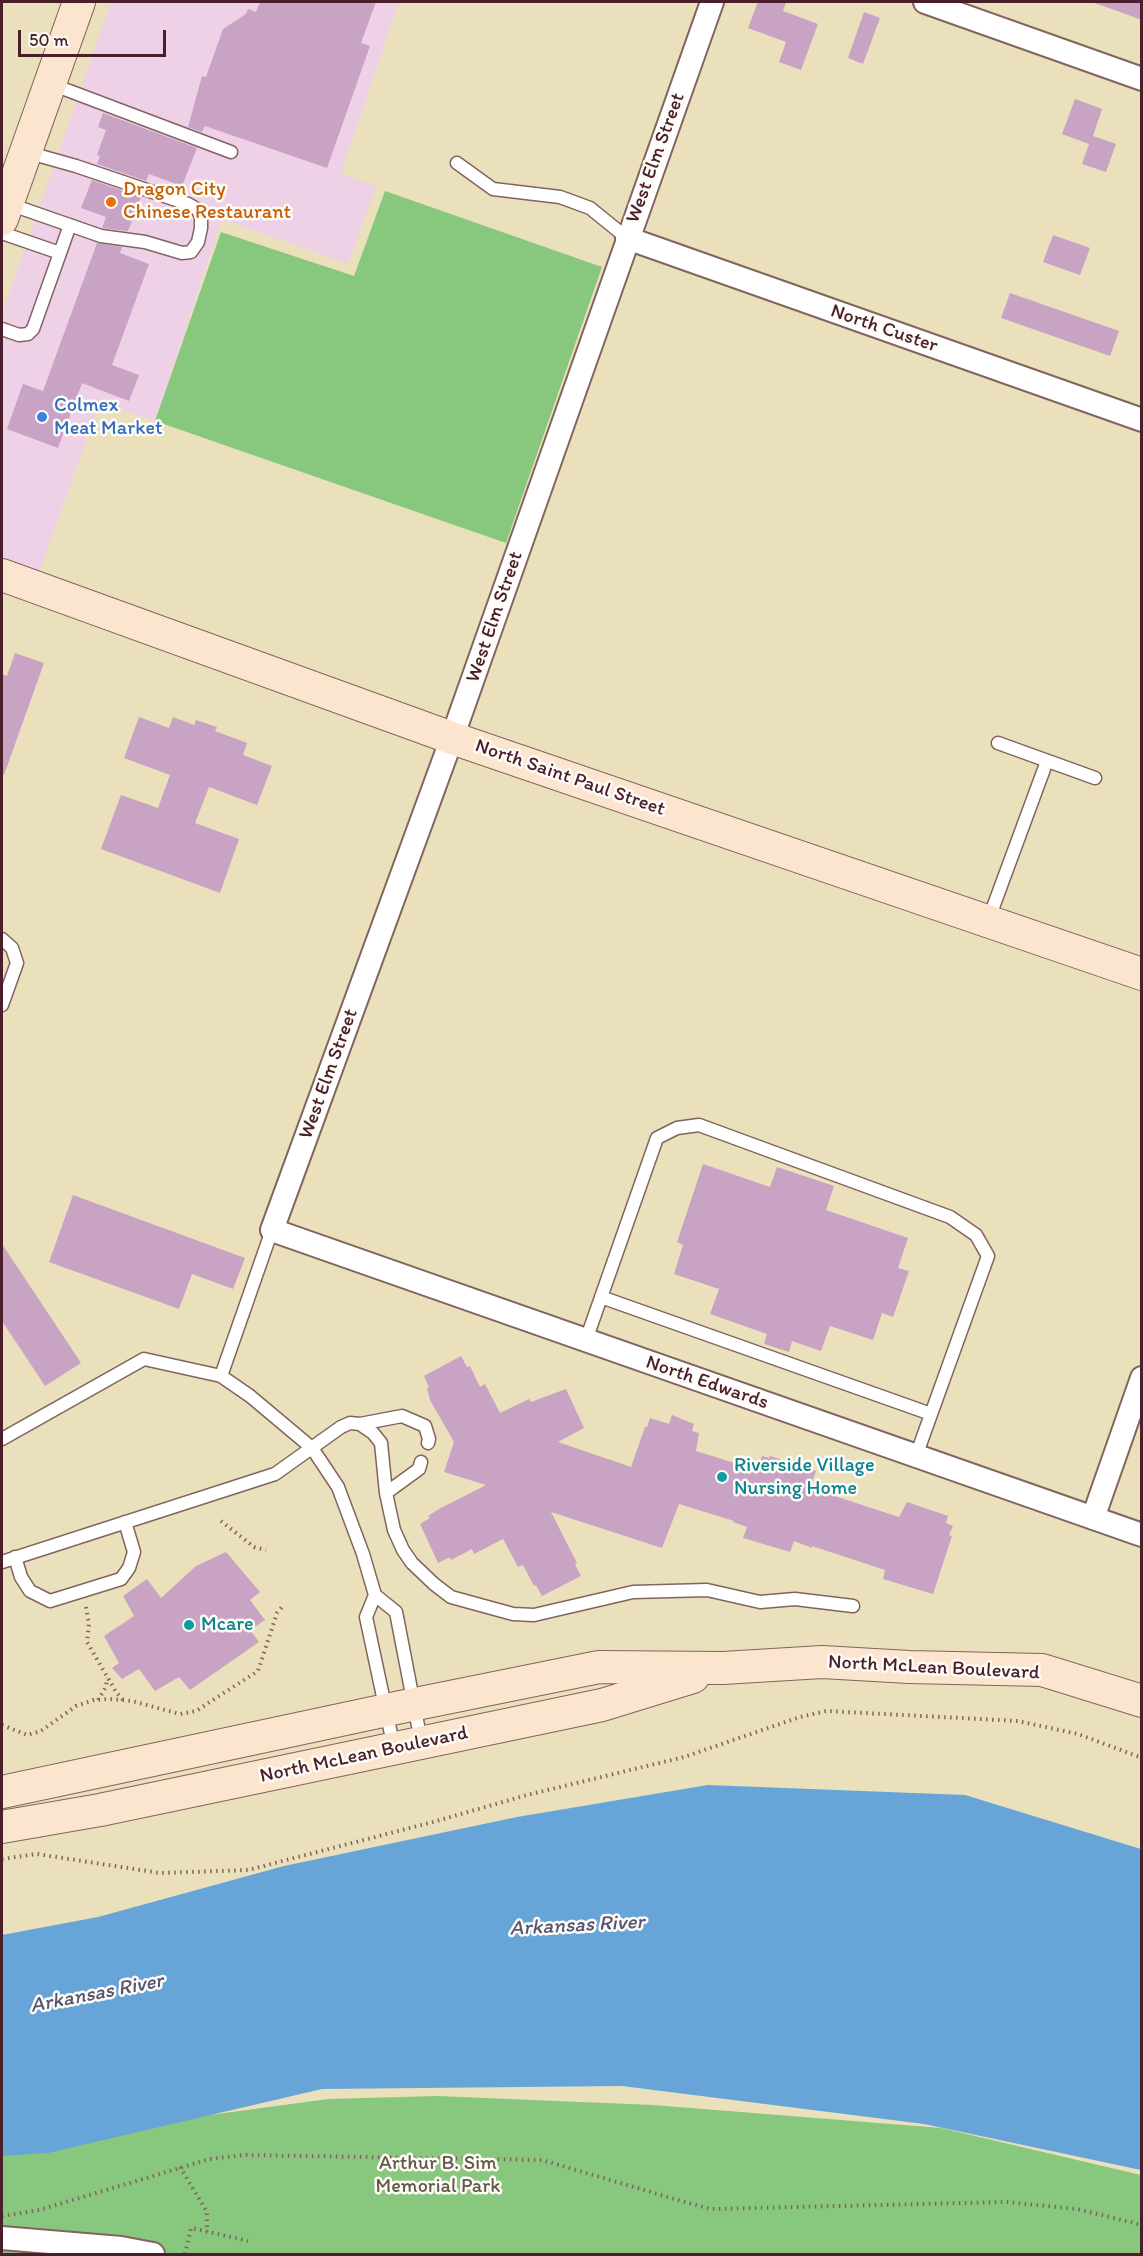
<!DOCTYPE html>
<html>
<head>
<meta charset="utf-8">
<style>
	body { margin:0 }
	#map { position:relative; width:1143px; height:2256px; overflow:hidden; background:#eae0bc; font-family:Itim,sans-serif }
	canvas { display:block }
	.frame { position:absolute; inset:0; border:3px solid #4a1f2b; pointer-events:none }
	.scale { position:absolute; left:18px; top:30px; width:148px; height:27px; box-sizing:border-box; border:3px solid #4a1f2b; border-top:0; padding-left:8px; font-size:18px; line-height:21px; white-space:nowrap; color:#4a1f2b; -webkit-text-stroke:4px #fdfcf7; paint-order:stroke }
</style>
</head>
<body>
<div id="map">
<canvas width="1143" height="2256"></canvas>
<div class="frame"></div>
<div class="scale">50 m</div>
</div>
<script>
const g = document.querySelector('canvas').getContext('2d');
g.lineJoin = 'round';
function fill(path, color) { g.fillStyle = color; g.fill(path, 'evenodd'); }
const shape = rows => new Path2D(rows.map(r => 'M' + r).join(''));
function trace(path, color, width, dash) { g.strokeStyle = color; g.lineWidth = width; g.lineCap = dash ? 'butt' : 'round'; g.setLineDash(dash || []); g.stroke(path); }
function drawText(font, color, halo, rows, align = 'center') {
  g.font = font + ' Itim,sans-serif'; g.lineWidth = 5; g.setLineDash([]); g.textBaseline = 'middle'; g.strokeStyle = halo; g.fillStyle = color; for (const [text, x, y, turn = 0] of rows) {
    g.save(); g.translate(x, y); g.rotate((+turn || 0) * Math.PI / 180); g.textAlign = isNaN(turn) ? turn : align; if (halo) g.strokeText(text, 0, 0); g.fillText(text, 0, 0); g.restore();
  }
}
fill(shape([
	[111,2,399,2,341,173,376,187,348,264,222,219,155,421,100,402,39,572,2,558,2,315]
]), '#eed0e7');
fill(shape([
	[385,191,602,267,506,543,155,421,221,232,354,276],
	[437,2096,653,2105,941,2128,1141,2175,1141,2254,2,2254,2,2143,328,2099]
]), '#88c77e');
fill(shape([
	[708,1785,965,1795,1141,1849,1141,2170,924,2124,622,2086,322,2089,48,2153,2,2156,2,1935,98,1917,284,1866,517,1817]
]), '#67a5d9');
fill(shape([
	[260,2,376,2,361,43,370,46,327,168,205,126,202,132,188,127,202,76,206,77,223,29,246,14,248,9,256,12],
	[758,2,786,2,783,11,818,24,801,70,779,62,786,42,748,28],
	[1095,2,1142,2,1142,20,1095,3],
	[864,12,880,18,863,64,848,58],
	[1075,99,1102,109,1093,136,1116,144,1106,172,1082,164,1089,144,1062,134],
	[103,113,197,148,182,186,149,174,146,181,97,164,100,156,97,155,106,130,98,127],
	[92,180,141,197,128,231,102,228,106,217,81,208],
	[1053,235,1090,248,1080,275,1043,262],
	[97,243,122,247,120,253,149,264,112,365,139,375,129,401,82,383,58,448,7,429,23,384,43,391],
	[1010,293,1119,331,1110,356,1001,318],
	[15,653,44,663,4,775,2,774,2,674,7,676],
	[139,717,169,728,173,717,194,725,196,720,217,727,215,731,247,743,243,755,272,766,257,805,209,787,195,823,239,839,220,893,101,849,121,795,158,808,170,775,124,758],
	[703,1164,770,1187,777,1167,834,1186,826,1210,908,1238,898,1268,909,1271,893,1317,882,1313,873,1340,830,1326,821,1351,792,1341,789,1352,764,1344,767,1334,710,1314,719,1289,674,1274,683,1245,677,1242],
	[73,1195,245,1258,233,1289,192,1274,179,1309,49,1262],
	[2,1244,81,1363,45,1386,2,1321],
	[461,1356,467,1367,470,1366,480,1387,485,1384,500,1413,529,1399,531,1402,566,1389,584,1428,558,1442,631,1467,645,1427,647,1427,650,1418,669,1424,672,1415,694,1424,692,1431,699,1433,696,1451,757,1470,762,1456,769,1458,770,1456,816,1471,810,1488,899,1517,907,1502,948,1516,946,1523,953,1526,949,1535,952,1536,933,1594,883,1579,885,1570,812,1546,812,1548,794,1541,790,1552,743,1538,747,1527,733,1522,734,1521,679,1504,662,1548,551,1512,577,1563,575,1564,581,1576,542,1596,536,1585,534,1586,523,1565,518,1567,503,1539,474,1554,472,1549,451,1560,450,1557,438,1563,420,1524,430,1518,428,1516,439,1509,486,1485,444,1472,454,1442,430,1400,427,1388,429,1387,424,1376],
	[226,1552,260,1592,250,1600,265,1620,250,1630,259,1642,190,1690,179,1677,155,1691,139,1669,122,1679,112,1668,119,1663,104,1636,134,1616,123,1596,147,1579,161,1598,196,1566]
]), '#c8a3c4');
const lane = shape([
	[51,84,231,152],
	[457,163,493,189,560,197,590,208,627,238],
	[9,204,101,236,145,242,182,253,191,252,198,242,201,228,201,216,197,209,188,204,76,166,26,152],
	[2,233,60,253],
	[2,329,19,335,28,334,33,329,70,225],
	[998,743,1095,778],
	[988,921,1047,761],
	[2,939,12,948,17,963,2,1005],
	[272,1230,221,1376,250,1396,312,1448,338,1487,363,1554,375,1595,396,1612,421,1741],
	[601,1297,931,1414],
	[586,1340,657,1138,677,1128,699,1125,950,1217,976,1235,988,1256,916,1456],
	[360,1424,402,1416,425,1426,429,1439,428,1443],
	[2,1439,144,1359,221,1376],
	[386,1493,419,1469,421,1462],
	[15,1557,21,1577,30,1591,50,1601,121,1579,129,1568,134,1552,125,1522],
	[2,1562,275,1474,341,1427,350,1423,360,1424,373,1433,381,1443,386,1493,394,1530,403,1550,412,1563,434,1584,451,1597,513,1614,534,1615,633,1592,707,1590,760,1602,795,1599,853,1606],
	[375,1595,366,1617,394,1748]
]);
const street = shape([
	[712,2,452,738,272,1230,1142,1535],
	[925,2,1142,79],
	[627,238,1142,420],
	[1093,1518,1142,1378],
	[2,2238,121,2248,153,2254]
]);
const secondary = shape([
	[2,219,79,2],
	[2,575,452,738,1142,974],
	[2,1792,401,1707,599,1667,723,1668,822,1662,909,1667,1042,1670,1142,1701],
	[2,1827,100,1810,602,1705,693,1677]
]);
trace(lane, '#82635e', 15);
trace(street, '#82635e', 26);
trace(secondary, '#82635e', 34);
trace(shape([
	[221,1521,254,1547,266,1550],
	[86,1607,89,1624,87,1642,116,1692,123,1700],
	[98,1700,106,1687,107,1678],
	[2,1725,27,1735,41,1731,76,1706,94,1700,110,1699,132,1701,180,1714,196,1711,258,1671,277,1613,282,1607],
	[2,1859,37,1854,160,1873,248,1870,433,1822,527,1795,684,1757,800,1717,826,1711,1018,1721,1078,1734,1142,1758],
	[180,2167,207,2212,207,2232],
	[2,2216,39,2210,210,2159,244,2155,542,2160,688,2203,711,2209,1006,2202,1077,2209,1142,2225],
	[185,2254,191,2228,248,2241]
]), '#82635e', 4, [1.5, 4.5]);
trace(lane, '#fff', 12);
trace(street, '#fff', 22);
trace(secondary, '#fce5cf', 32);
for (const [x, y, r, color] of [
	[111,202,6,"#e8710a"],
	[42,417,6,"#3f7fe0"],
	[722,1477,6,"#0f9aa8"],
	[189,1625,6,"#0f9aa8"]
]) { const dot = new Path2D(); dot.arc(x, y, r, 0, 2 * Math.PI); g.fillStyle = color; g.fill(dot); trace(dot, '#fdfcf7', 2); }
drawText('20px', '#4a1f2b', '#fdfcf7', [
	["West Elm Street",656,158,-70],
	["North Custer",884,329,19],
	["West Elm Street",495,617,-71],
	["North Saint Paul Street",570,778,19],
	["West Elm Street",329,1074,-70],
	["North Edwards",707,1383,19],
	["North McLean Boulevard",934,1668,3],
	["North McLean Boulevard",364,1755,-12]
]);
drawText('20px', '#c56008', '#fdfcf7', [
	["Dragon City",123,190],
	["Chinese Restaurant",123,213]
], 'left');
drawText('20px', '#366cbe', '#fdfcf7', [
	["Colmex",54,406],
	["Meat Market",54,429]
], 'left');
drawText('20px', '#0d838f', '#fdfcf7', [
	["Riverside Village",734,1466],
	["Nursing Home",734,1489],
	["Mcare",201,1625]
], 'left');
drawText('20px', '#605a48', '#fdfcf7', [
	["Arthur B. Sim",438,2164],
	["Memorial Park",438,2187]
]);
drawText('italic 21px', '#565571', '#fdfcf7', [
	["Arkansas River",577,1926,-3],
	["Arkansas River",97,1994,-11]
]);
</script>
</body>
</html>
